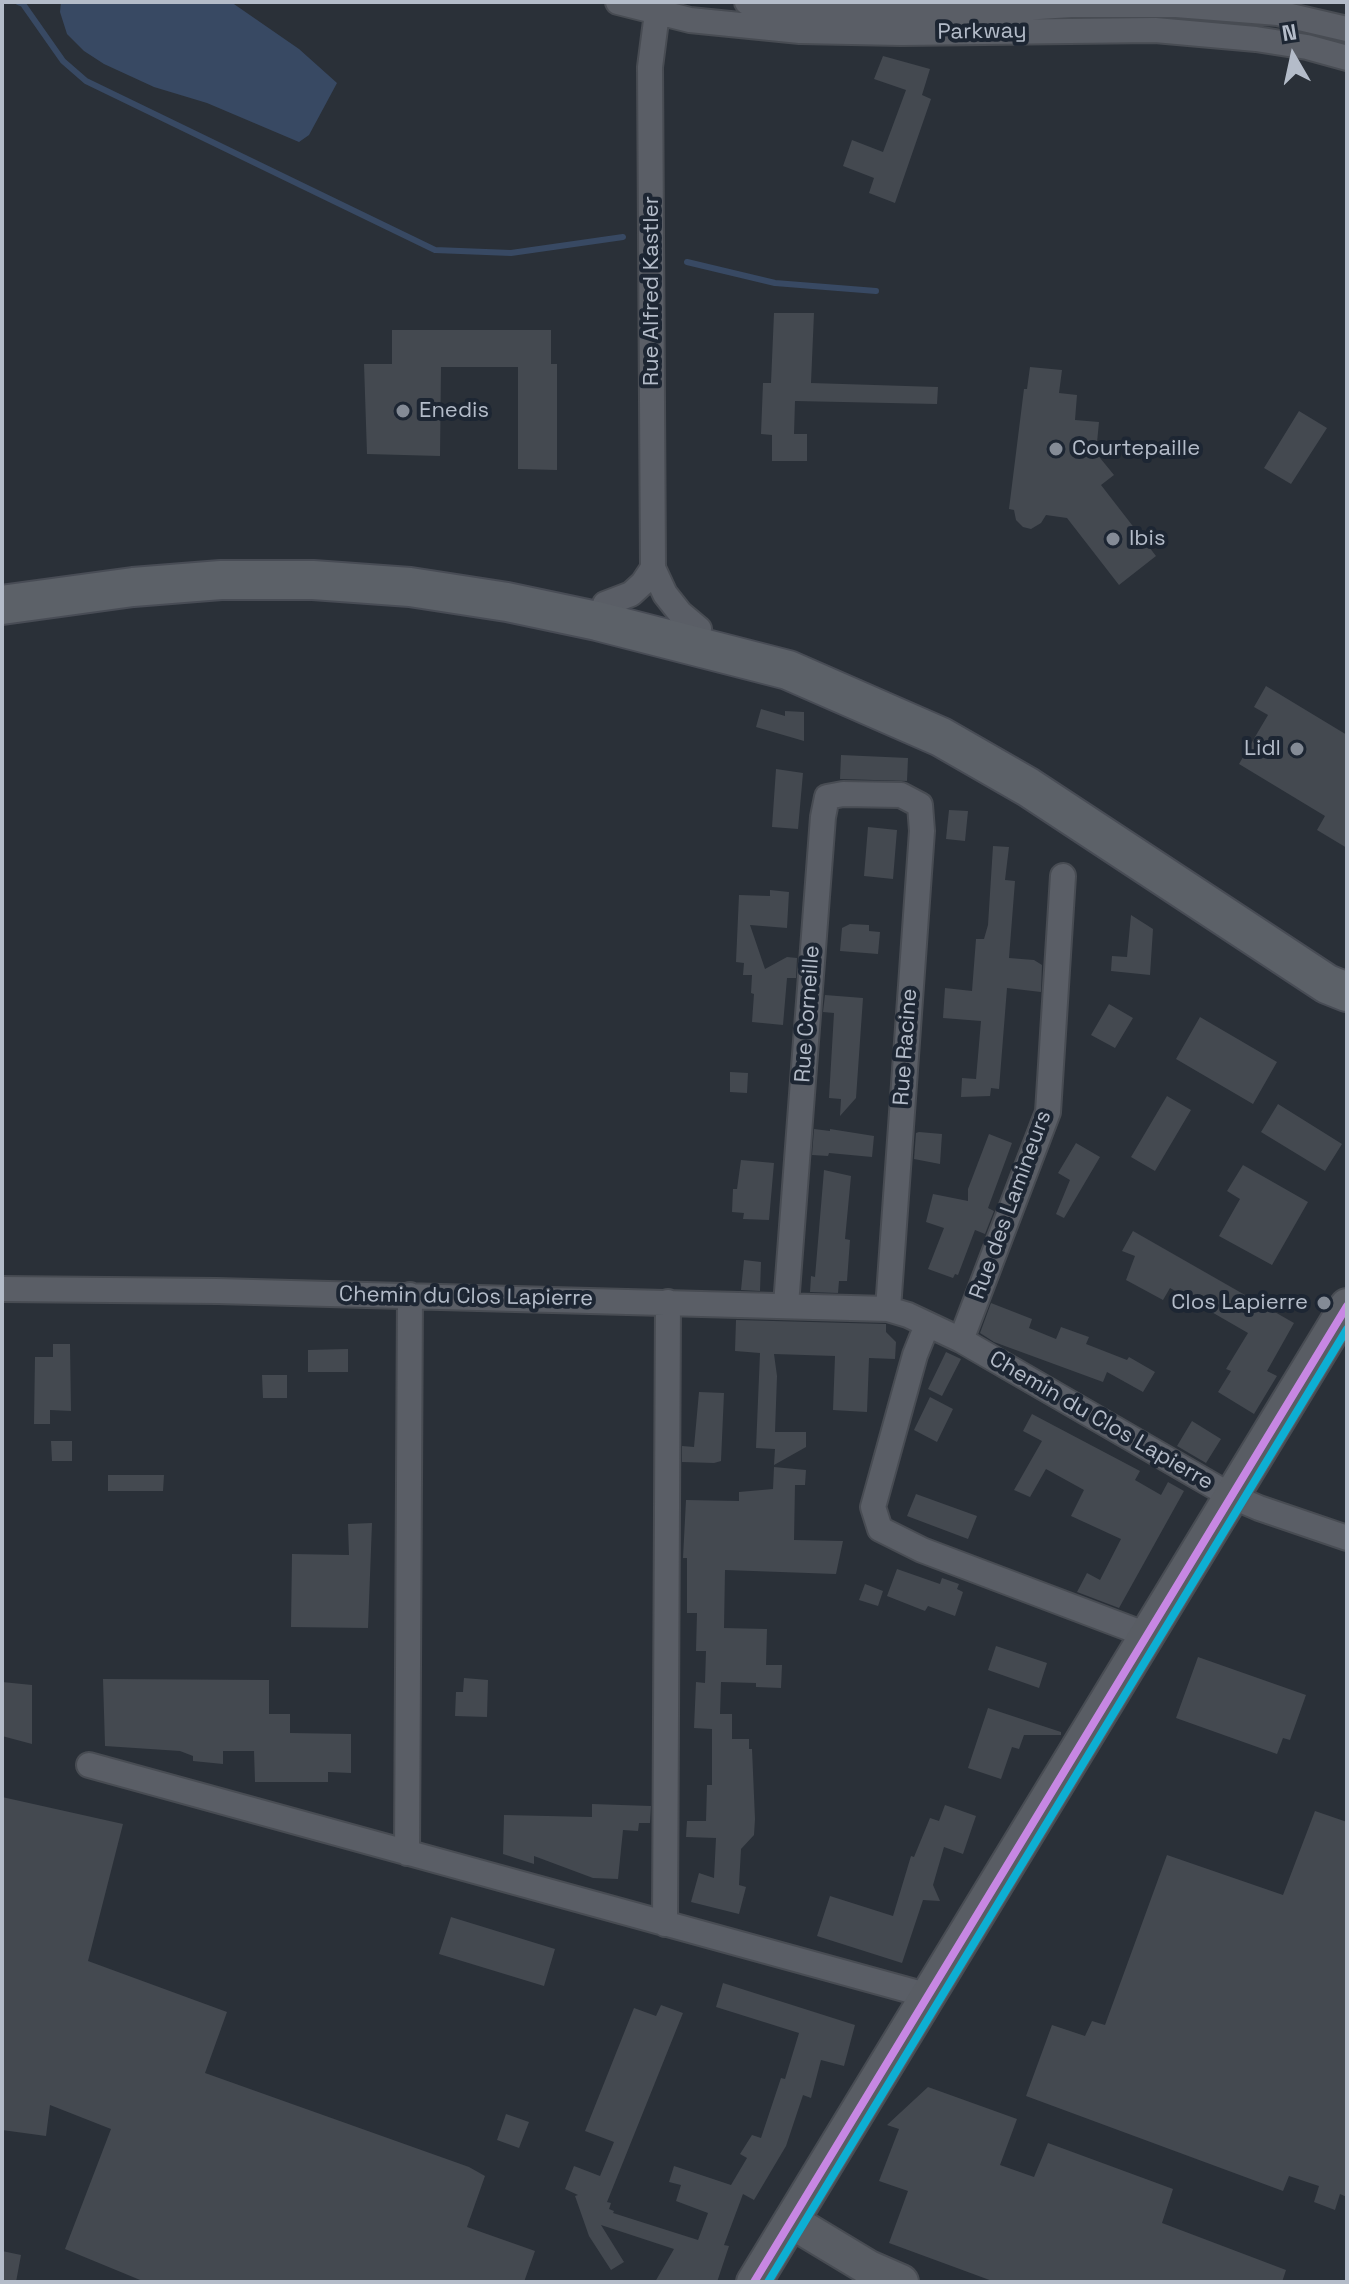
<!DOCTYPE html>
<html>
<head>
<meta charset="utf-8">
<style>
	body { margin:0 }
	#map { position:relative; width:1349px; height:2284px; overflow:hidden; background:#2a3038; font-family:"Space Grotesk",sans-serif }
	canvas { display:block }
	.frame { position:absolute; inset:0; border:4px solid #b4bcc9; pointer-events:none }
	.north { position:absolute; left:1253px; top:16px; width:80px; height:80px; -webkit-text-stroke:6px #1d2633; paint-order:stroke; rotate:351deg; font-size:22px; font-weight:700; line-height:32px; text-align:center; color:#b4bcc9 }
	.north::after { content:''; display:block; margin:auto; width:28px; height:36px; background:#b4bcc9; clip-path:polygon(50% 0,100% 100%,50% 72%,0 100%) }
</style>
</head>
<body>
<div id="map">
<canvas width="1349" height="2284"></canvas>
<div class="frame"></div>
<div class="north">N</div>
</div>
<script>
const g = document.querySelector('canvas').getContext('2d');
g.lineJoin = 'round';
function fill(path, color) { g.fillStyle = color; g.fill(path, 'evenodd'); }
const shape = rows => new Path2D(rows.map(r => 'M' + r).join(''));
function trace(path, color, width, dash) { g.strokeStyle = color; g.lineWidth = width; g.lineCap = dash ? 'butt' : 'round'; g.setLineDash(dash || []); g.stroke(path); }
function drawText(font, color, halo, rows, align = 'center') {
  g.font = font + ' "Space Grotesk",sans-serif'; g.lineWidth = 8; g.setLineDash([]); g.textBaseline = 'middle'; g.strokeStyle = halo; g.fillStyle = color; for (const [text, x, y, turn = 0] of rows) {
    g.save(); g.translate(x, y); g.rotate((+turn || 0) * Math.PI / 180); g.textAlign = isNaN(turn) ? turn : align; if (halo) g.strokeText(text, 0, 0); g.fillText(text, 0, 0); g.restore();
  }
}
fill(shape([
	[61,2,231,2,299,49,337,83,309,135,299,142,207,103,154,87,104,64,84,51,67,34,60,12]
]), '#384963');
trace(shape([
	[18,2,23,4,63,61,86,81,435,250,511,253,623,237],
	[687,262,775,283,876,291]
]), '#384963', 6);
fill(shape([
	[883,56,930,69,922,95,931,99,895,203,869,193,874,178,843,166,852,140,883,152,906,90,874,79],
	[774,313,814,313,811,383,938,387,937,404,795,401,794,434,807,434,807,461,772,461,772,435,761,434,763,383,771,383],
	[392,330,551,330,551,364,557,364,557,470,518,469,518,367,441,367,440,456,367,454,364,364,392,364],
	[1030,367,1062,370,1059,393,1077,395,1075,420,1099,422,1096,453,1114,475,1101,485,1156,556,1119,585,1067,518,1046,515,1041,523,1031,529,1023,527,1016,520,1014,510,1009,509,1024,389,1027,389],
	[1299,411,1327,428,1291,484,1264,468],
	[1266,686,1347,735,1347,848,1317,830,1325,816,1239,764,1268,715,1254,707],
	[761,709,785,716,785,711,804,712,804,741,756,727],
	[841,755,908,758,907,781,840,779],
	[776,769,803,773,798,829,772,827],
	[949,810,968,811,965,841,946,839],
	[868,827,897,830,893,879,864,876],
	[993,846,1009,847,1005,880,1015,881,1009,958,1034,960,1042,965,1041,992,1007,988,999,1089,991,1088,990,1096,961,1097,962,1078,976,1079,981,1021,943,1018,945,988,972,991,976,939,984,939,988,925],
	[770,890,789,892,787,928,750,925,765,969,787,957,797,958,796,978,787,978,783,1025,752,1022,754,994,751,993,752,975,743,975,744,963,736,962,739,895,770,896],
	[1131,915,1153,929,1150,975,1111,971,1112,956,1127,957],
	[850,924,869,925,869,931,880,932,878,954,840,951,842,928],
	[825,995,863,998,856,1098,840,1116,841,1099,829,1098,834,1013,823,1012],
	[1109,1004,1133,1018,1115,1048,1091,1035],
	[1200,1017,1277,1062,1253,1104,1176,1059],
	[730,1072,748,1073,747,1093,730,1092],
	[1167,1096,1191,1110,1155,1171,1131,1157],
	[1278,1104,1342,1144,1325,1171,1261,1132],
	[814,1129,830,1131,830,1129,874,1136,872,1157,829,1153,828,1156,812,1155],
	[919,1132,942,1134,940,1164,914,1159,916,1133],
	[989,1134,1012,1143,988,1208,994,1211,985,1234,975,1230,958,1275,955,1274,953,1278,928,1269,944,1228,926,1222,933,1194,968,1201,968,1189],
	[1076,1143,1100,1157,1064,1218,1056,1214,1070,1180,1058,1173],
	[741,1160,774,1163,769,1220,743,1219,744,1213,732,1212,733,1189,737,1189],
	[1243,1165,1308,1202,1272,1265,1219,1236,1240,1199,1227,1191],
	[824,1170,851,1176,845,1239,850,1240,847,1281,839,1281,838,1293,810,1292,811,1276,815,1277],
	[1133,1231,1294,1323,1267,1371,1277,1376,1254,1414,1218,1392,1231,1371,1226,1369,1248,1333,1170,1288,1163,1300,1126,1280,1135,1256,1122,1251],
	[744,1260,761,1262,760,1291,741,1290],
	[991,1303,1032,1319,1029,1328,1056,1339,1061,1327,1089,1337,1086,1344,1127,1360,1129,1357,1155,1372,1143,1392,1107,1372,1103,1382,994,1342,980,1333],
	[736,1320,886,1324,886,1332,896,1342,895,1359,869,1358,867,1412,833,1410,835,1356,774,1354,777,1376,775,1432,806,1432,806,1447,774,1465,775,1449,756,1448,760,1353,735,1351],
	[53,1344,70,1344,71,1411,50,1410,50,1424,34,1424,35,1357,53,1357],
	[348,1349,348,1372,308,1372,308,1350],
	[946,1352,961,1359,942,1396,928,1389],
	[262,1375,287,1375,287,1398,263,1398],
	[699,1392,724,1393,721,1461,714,1463,682,1462,682,1446,694,1447],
	[930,1397,953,1409,937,1442,914,1430],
	[1032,1414,1140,1471,1135,1480,1161,1495,1168,1482,1184,1491,1119,1608,1077,1592,1087,1573,1100,1580,1121,1539,1071,1516,1084,1490,1046,1469,1030,1497,1014,1490,1042,1441,1023,1431],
	[1192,1421,1221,1439,1206,1463,1177,1446],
	[51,1441,72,1441,72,1461,52,1461],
	[774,1467,806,1470,805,1485,795,1485,794,1540,843,1541,836,1574,725,1570,724,1628,767,1629,766,1665,782,1665,781,1688,756,1687,756,1683,721,1682,720,1714,732,1714,732,1739,749,1739,749,1749,752,1749,755,1819,754,1835,741,1849,739,1885,746,1887,739,1914,691,1902,699,1873,714,1878,716,1838,686,1837,687,1821,706,1821,707,1785,712,1785,712,1729,694,1728,696,1682,705,1683,706,1651,696,1651,697,1613,687,1613,687,1558,683,1558,686,1500,739,1501,739,1492,773,1489],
	[108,1475,164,1475,163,1491,108,1491],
	[916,1494,977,1516,968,1539,907,1516],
	[372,1523,368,1628,291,1627,292,1554,349,1555,348,1524],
	[897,1569,940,1584,942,1578,959,1584,957,1589,963,1592,955,1616,928,1606,925,1611,887,1596],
	[865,1584,883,1591,878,1606,859,1600],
	[996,1646,1047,1663,1039,1688,988,1670],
	[1198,1657,1306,1695,1290,1740,1283,1738,1277,1754,1176,1718],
	[464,1678,488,1680,487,1717,455,1716,456,1692,463,1692],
	[103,1679,269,1680,269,1714,290,1714,290,1733,351,1734,351,1773,328,1772,328,1782,255,1782,254,1751,223,1751,223,1764,193,1761,193,1756,180,1751,105,1746],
	[2,1682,32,1685,32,1744,2,1736],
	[988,1708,1061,1732,1061,1735,1024,1735,1019,1749,1012,1747,1001,1779,968,1768],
	[2,1797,123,1824,88,1961,227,2012,205,2073,469,2167,485,2176,467,2227,535,2251,524,2282,145,2282,65,2249,111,2129,50,2105,46,2136,2,2130],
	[592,1804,651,1806,650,1823,639,1823,638,1831,623,1830,618,1879,593,1878,534,1856,534,1864,503,1854,504,1815,592,1817],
	[945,1805,976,1816,963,1854,944,1847,933,1885,940,1901,923,1900,902,1963,817,1936,830,1896,893,1916,911,1856,914,1857,930,1818,939,1821],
	[1315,1811,1347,1822,1347,2197,1340,2194,1335,2210,1314,2202,1319,2186,1289,2176,1283,2191,1026,2096,1052,2025,1085,2036,1092,2021,1105,2025,1167,1855,1283,1895],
	[451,1917,555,1949,544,1986,439,1954],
	[723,1983,855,2025,844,2066,821,2060,811,2098,803,2095,786,2146,754,2200,743,2194,724,2245,729,2246,717,2282,655,2282,674,2249,601,2225,624,2262,611,2270,589,2236,575,2196,578,2195,565,2189,574,2166,600,2176,614,2142,585,2131,634,2008,656,2016,661,2005,683,2013,607,2202,611,2203,609,2209,614,2211,613,2213,698,2240,708,2213,676,2201,681,2185,669,2182,674,2166,731,2185,747,2158,740,2154,752,2135,761,2138,781,2078,785,2079,799,2033,716,2007],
	[928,2087,1017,2119,1000,2165,1034,2177,1048,2143,1173,2189,1162,2223,1286,2270,1282,2282,995,2282,889,2243,908,2191,879,2181,899,2129,887,2125],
	[506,2114,529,2122,519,2148,497,2140],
	[2,2251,21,2255,16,2282,2,2282]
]), '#444950');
const street = shape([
	[618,2,690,20,800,31,901,33,1155,30,1256,39,1307,47,1347,58],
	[747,2,794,9,910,15,1071,5,1176,5,1278,13,1347,29],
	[657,13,650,67,653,568,665,594,680,613,699,629],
	[605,604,631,594,643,583,653,568],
	[2,1289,217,1291,888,1309,908,1315,961,1340,1231,1496,1259,1508,1347,1538],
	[786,1305,823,817,827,797,843,794,901,795,920,805,922,831,888,1309],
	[927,1325,915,1355,873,1507,880,1529,922,1550,1147,1635],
	[961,1340,1048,1112,1063,876],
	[89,1765,926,1995],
	[407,1853,410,1295],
	[665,1924,668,1302]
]);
const secondary = shape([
	[791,2221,869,2268,901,2282],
	[754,2282,1347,1306]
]);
const primary = shape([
	[2,605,133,587,221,580,313,580,410,587,507,602,597,621,788,670,941,737,1028,787,1327,984,1347,992]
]);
trace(street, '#484c53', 28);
trace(secondary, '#484c53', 38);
trace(primary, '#484c55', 42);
trace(street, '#5a5e66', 24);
trace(secondary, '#595d64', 34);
trace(primary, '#5c6168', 38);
trace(shape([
	[754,2282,1347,1306]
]), '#c787e3', 8);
trace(shape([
	[768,2282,1347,1329]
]), '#0dafd3', 8);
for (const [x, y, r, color] of [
	[403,411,8,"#848b96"],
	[1056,449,8,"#848b96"],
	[1113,539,8,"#848b96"],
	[1297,749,8,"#848b96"],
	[1324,1303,8,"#848b96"]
]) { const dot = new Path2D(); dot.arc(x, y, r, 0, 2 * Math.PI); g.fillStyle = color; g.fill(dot); trace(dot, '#1d2633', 3); }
drawText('22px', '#b4bcc9', '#1d2633', [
	["Parkway",982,32,-1],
	["Rue Alfred Kastler",652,291,-90],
	["Rue Corneille",808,1014,-86],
	["Rue Racine",906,1047,-86],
	["Rue des Lamineurs",1011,1205,-70],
	["Chemin du Clos Lapierre",466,1297,1],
	["Chemin du Clos Lapierre",1101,1421,30]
]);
drawText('22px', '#b4bcc9', '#1d2633', [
	["Enedis",419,411],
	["Courtepaille",1072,449],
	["Ibis",1129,539],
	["Lidl",1281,749,"right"],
	["Clos Lapierre",1308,1303,"right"]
], 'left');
</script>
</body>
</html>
